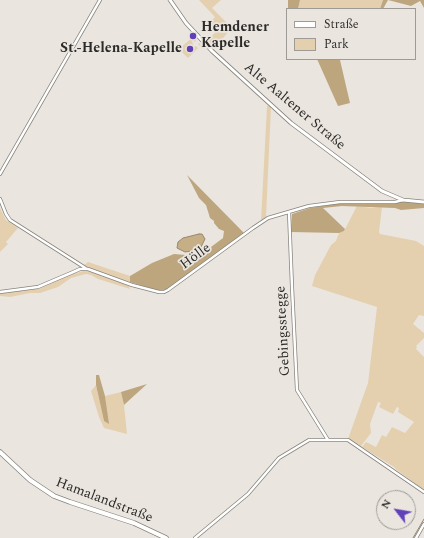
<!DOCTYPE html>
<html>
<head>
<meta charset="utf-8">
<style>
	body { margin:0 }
	#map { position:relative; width:424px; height:538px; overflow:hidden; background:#eae6df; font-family:Spectral,serif }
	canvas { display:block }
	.legend { position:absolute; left:286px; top:8px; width:130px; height:52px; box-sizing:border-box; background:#eae6df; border:1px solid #9e9b96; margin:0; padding:5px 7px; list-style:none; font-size:12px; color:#2d2b29 }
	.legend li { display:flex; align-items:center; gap:8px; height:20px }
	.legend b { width:20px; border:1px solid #9e9b96 }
	.north { position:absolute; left:376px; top:490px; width:40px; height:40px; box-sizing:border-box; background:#eae6df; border:1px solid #9e9b96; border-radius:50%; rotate:301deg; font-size:11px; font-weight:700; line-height:16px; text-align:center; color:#2d2b29 }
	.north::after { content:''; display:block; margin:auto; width:14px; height:18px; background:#6140b8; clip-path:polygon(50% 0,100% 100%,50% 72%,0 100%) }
</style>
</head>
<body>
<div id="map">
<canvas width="424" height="538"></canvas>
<ul class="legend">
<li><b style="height:5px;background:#fff"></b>Straße</li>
<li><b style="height:11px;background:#e4d0af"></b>Park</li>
</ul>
<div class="north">N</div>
</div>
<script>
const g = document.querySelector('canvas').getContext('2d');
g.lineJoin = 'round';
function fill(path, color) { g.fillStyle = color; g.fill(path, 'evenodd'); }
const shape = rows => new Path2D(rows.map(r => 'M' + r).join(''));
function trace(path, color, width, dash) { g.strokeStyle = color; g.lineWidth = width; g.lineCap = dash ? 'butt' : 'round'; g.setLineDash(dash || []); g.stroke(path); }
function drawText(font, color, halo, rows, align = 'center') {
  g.font = font + ' Spectral,serif'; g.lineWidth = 3.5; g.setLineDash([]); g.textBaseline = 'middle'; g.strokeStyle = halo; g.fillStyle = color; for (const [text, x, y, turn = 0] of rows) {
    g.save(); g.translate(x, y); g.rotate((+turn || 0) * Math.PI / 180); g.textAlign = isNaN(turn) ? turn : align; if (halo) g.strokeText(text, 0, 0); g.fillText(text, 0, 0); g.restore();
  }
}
fill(shape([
	[199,0,221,0,212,8,232,28,214,48,206,41,216,32,208,24,215,17],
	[300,0,383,0,380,9,298,9],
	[193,37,196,40,195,42,192,40,193,45,185,49,187,52,194,48,193,46,194,47,196,46,198,48,200,46,198,44,199,43,201,45,188,58,179,49],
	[269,105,271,107,266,217,261,221,267,106],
	[357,206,371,208,382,207,379,232,380,234,416,241,424,246,424,316,419,315,413,324,424,333,424,338,416,346,417,347,416,349,424,357,424,490,397,470,394,467,362,447,366,442,376,447,382,435,386,437,392,427,405,433,414,422,398,412,399,408,397,407,393,414,379,407,381,403,378,402,370,424,371,433,361,446,348,439,368,383,377,307,312,286,315,275,331,245,336,241,339,233,344,231],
	[0,208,6,220,18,228,6,242,8,244,0,252],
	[88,262,130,276,130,282,89,268,84,265],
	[83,271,87,271,96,273,129,286,130,289,98,279,91,275,86,274,71,278,58,287,40,293,30,293,10,297,0,296,0,293,39,289,69,275],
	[96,385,104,421,108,423,105,396,121,392,124,405,127,434,104,428,99,417,91,391]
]), '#e4d0af');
fill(shape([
	[288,0,300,0,298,9,288,9],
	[383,0,424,0,424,8,420,1,411,6,388,0,383,9,380,9],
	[317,59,340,60,350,103,338,106],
	[187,175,244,233,168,289,159,291,130,282,130,276,152,263,174,254,199,256,223,238,224,231,219,229,214,223,214,221,210,218,206,205,199,198],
	[403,201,424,204,424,208,401,210,395,208,342,206,323,208,345,229,344,231,339,233,291,232,292,214,310,208,341,203,395,203],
	[96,375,99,375,105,396,109,424,104,421,96,385],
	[147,384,125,404,124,405,121,392]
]), '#bda67e');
const water = shape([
	[199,234,202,234,205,239,201,247,193,251,185,252,177,248,178,242,183,238,199,234]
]);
fill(water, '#c6ae86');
trace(water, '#98876a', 1);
trace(shape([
	[413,538,424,519]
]), '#98876a', 1);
const minor = shape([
	[0,174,100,0],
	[0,199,6,214,10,220,87,269],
	[289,212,292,287,297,390,328,440],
	[0,292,38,287,71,273,80,269,88,269,132,285,159,292,164,292,168,290,253,228,268,218,309,206,340,202,395,202,403,200],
	[195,538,248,494,279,458,309,440,348,440,424,492],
	[416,538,424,524]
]);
const tertiary = shape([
	[170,0,186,23,212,51,291,123,382,191,403,200,424,202]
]);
const primary = shape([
	[0,452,30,480,54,496,70,502,134,523,166,538]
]);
trace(minor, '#87837d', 4);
trace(tertiary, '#87837d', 4.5);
trace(primary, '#87837d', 5.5);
trace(minor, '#fff', 2.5);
trace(tertiary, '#fff', 3);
trace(primary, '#fff', 4);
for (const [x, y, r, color] of [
	[193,36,4,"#6140b8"],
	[190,49,4,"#6140b8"]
]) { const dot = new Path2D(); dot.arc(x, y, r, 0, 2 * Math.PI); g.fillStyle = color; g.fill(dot); trace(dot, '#eae6df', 1.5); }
drawText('bold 14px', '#2d2b29', '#eae6df', [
	["Hemdener",201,28],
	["Kapelle",201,44],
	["St.-Helena-Kapelle",182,49,"right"]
], 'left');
drawText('14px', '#2d2b29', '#eae6df', [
	["Alte Aaltener Straße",294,107,40],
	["Hölle",196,257,-36],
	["Gebingsstegge",284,331,-93],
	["Hamalandstraße",104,501,21]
]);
</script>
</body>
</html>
